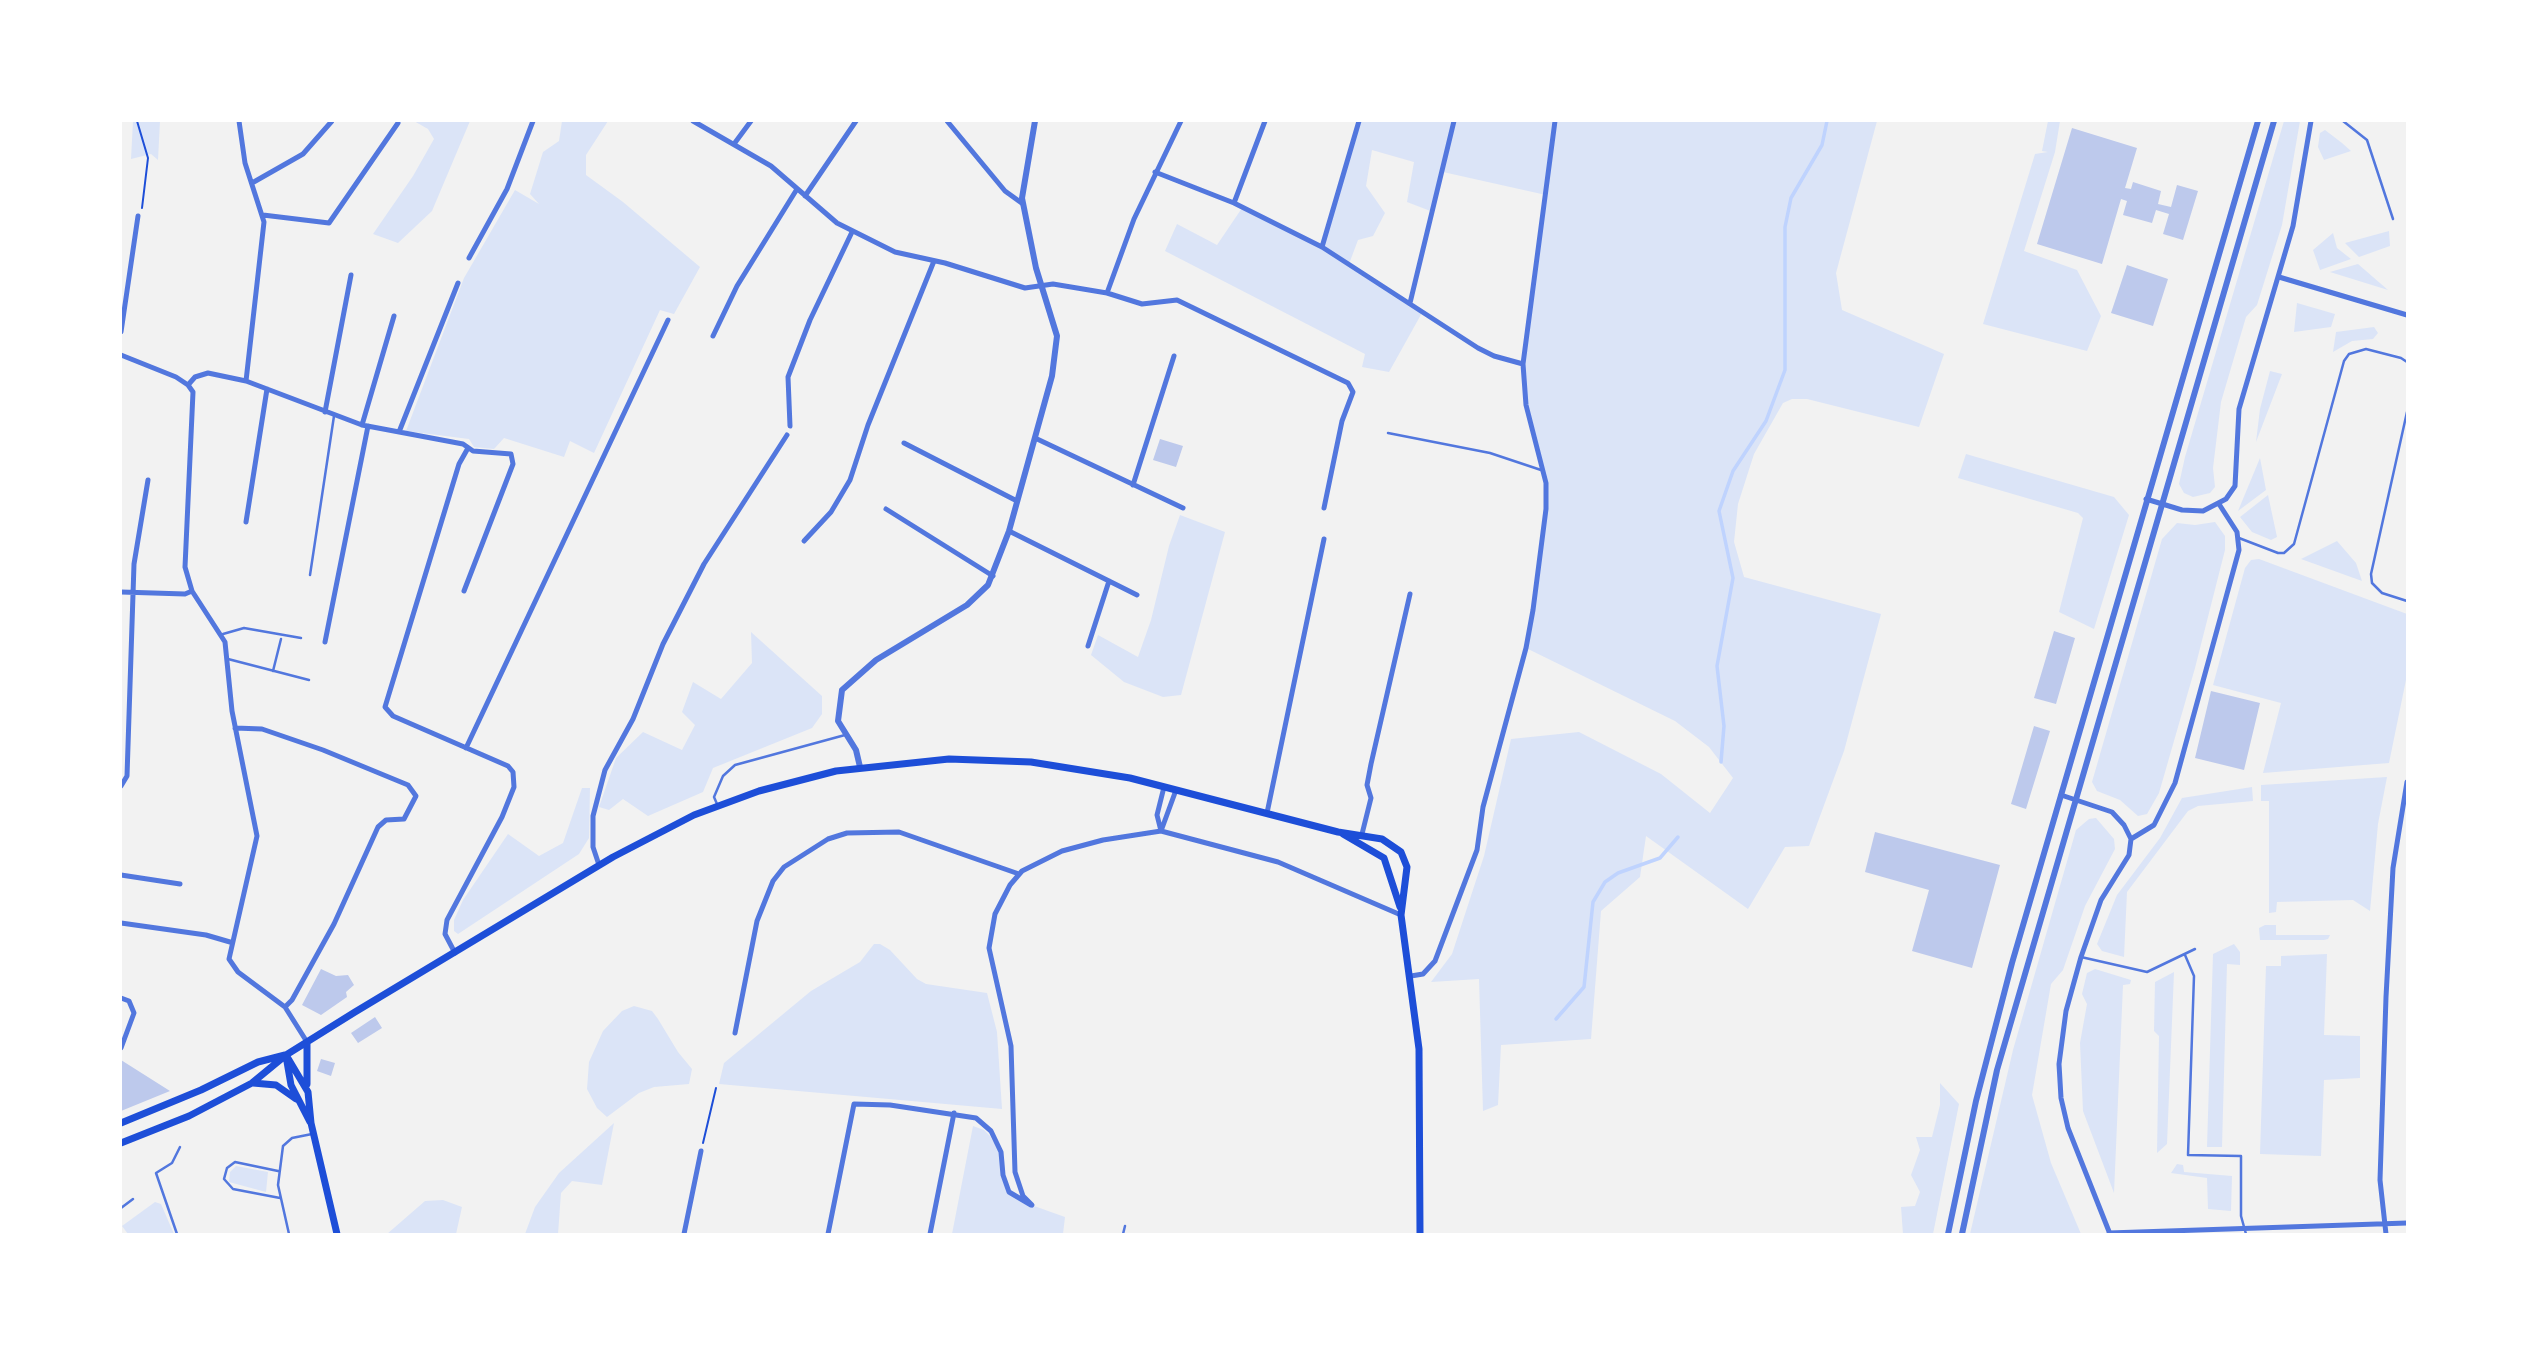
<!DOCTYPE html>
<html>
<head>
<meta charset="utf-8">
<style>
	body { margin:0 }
	#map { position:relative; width:2528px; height:1355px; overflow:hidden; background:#f2f2f2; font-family:"Roboto Condensed",sans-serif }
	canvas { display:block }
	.frame { position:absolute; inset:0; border:122px solid #fff; pointer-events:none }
</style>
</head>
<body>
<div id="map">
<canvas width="2528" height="1355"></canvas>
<div class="frame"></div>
</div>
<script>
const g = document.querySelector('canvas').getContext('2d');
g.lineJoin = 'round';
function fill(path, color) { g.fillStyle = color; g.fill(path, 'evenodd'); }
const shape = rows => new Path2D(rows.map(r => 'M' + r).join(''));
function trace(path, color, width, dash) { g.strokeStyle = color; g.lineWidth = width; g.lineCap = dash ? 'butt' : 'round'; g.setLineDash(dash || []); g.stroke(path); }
fill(shape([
	[133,121,160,121,158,160,151,154,131,159],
	[414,121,470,121,432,211,398,243,373,234,413,176,434,139,428,129],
	[562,121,608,121,586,155,586,175,623,202,700,267,674,314,660,310,594,453,570,441,564,457,504,438,494,449,474,447,469,439,406,431,464,278,515,190,539,204,530,194,543,152,559,141],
	[1359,121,1877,121,1836,273,1842,310,1944,354,1919,427,1807,399,1792,399,1783,403,1754,454,1738,504,1734,542,1744,577,1881,614,1844,751,1809,846,1785,847,1748,909,1646,836,1640,877,1601,911,1591,1039,1501,1045,1498,1105,1483,1111,1479,979,1431,982,1452,954,1484,856,1511,739,1579,732,1661,774,1710,813,1733,778,1709,747,1675,721,1526,648,1538,574,1546,483,1529,417,1523,364,1546,195,1443,172,1433,212,1407,202,1414,162,1372,150,1366,186,1385,213,1373,236,1358,240,1349,264,1423,311,1389,372,1362,367,1365,354,1165,251,1177,224,1217,245,1242,208,1322,247],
	[2048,121,2060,121,2055,152,2024,251,2077,270,2101,316,2087,351,1983,324,2035,154,2048,152,2042,151],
	[2284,121,2300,121,2282,225,2257,305,2246,317,2221,402,2213,468,2215,487,2210,493,2193,497,2184,493,2179,484,2185,457],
	[2325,130,2342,143,2351,151,2324,160,2318,147,2320,133],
	[2389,231,2390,246,2359,257,2345,243],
	[2333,233,2337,248,2351,259,2320,270,2313,250],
	[2358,264,2388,290,2330,272],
	[2297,303,2335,314,2331,327,2294,332],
	[2374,327,2378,333,2373,339,2352,341,2333,352,2336,332],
	[2270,371,2282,374,2256,442,2260,409],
	[1966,454,2114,497,2129,515,2094,629,2059,612,2083,518,2078,513,1958,478],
	[2260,458,2266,490,2238,511],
	[2268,495,2277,537,2271,540,2252,532,2240,517],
	[1180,515,1225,532,1181,695,1163,697,1124,682,1091,655,1098,635,1138,657,1151,620,1169,546],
	[2215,522,2225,536,2225,550,2195,668,2159,793,2147,814,2138,816,2120,800,2097,791,2092,782,2162,539,2177,523,2195,525],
	[2337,541,2356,563,2362,581,2301,559],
	[2259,559,2407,614,2407,675,2389,763,2263,773,2281,703,2213,685,2245,568,2251,560],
	[751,632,822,696,822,714,812,728,713,768,703,792,648,816,623,799,609,810,599,807,616,758,643,732,682,750,695,725,682,712,693,682,721,699,752,663],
	[2387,777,2378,824,2370,911,2353,900,2277,902,2276,912,2269,913,2269,801,2261,801,2261,785],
	[2252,787,2253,801,2198,806,2188,811,2127,892,2124,957,2102,951,2097,944,2117,895,2160,838,2182,798],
	[582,788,590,788,589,838,579,854,458,934,454,931,454,920,463,900,508,834,539,856,563,843],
	[2096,818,2114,839,2115,849,2085,906,2063,970,2051,984,2032,1095,2051,1163,2081,1234,1970,1234,2013,1050,2076,830,2089,819],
	[2265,925,2276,925,2276,935,2330,935,2328,939,2324,940,2260,940,2259,928],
	[874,944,880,944,890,950,917,979,926,984,987,993,997,1032,1002,1109,719,1084,724,1063,811,991,860,962],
	[2234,944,2240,952,2240,965,2227,964,2222,1147,2207,1147,2213,954],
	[2327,954,2324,1035,2360,1036,2360,1078,2324,1080,2321,1156,2260,1154,2266,966,2281,966,2281,956],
	[2095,969,2131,980,2130,984,2123,985,2114,1193,2083,1111,2080,1043,2087,1004,2082,994,2087,973],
	[2174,972,2167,1144,2157,1153,2159,1036,2154,1031,2155,982],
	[634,1006,652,1011,658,1019,678,1052,692,1069,689,1084,654,1087,639,1093,607,1117,597,1108,587,1089,589,1062,603,1031,622,1011],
	[1940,1083,1959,1104,1933,1234,1903,1234,1901,1207,1915,1206,1920,1192,1911,1175,1920,1150,1916,1137,1932,1137,1940,1105],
	[614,1123,602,1185,572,1181,561,1193,558,1234,525,1234,535,1207,559,1173],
	[973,1126,984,1130,990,1136,1002,1157,1005,1183,1020,1201,1065,1217,1063,1234,952,1234],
	[2177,1164,2183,1165,2184,1172,2232,1176,2231,1211,2208,1209,2207,1178,2171,1173],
	[236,1166,268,1172,266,1192,229,1182,230,1172],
	[443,1200,462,1207,456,1234,387,1234,425,1201],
	[155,1202,161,1204,174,1234,128,1234,122,1226]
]), '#dbe4f7');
trace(shape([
	[1721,762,1724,726,1717,666,1733,578,1719,511,1733,471,1766,421,1785,370,1785,227,1791,198,1822,145,1827,121],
	[1556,1019,1584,987,1593,902,1605,882,1618,873,1660,858,1678,837]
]), '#bfd3fe', 3.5);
fill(shape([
	[2072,128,2137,148,2125,188,2131,189,2133,182,2161,191,2158,204,2171,207,2177,185,2198,191,2183,240,2163,234,2169,214,2156,210,2152,223,2123,215,2127,201,2121,199,2102,264,2037,244],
	[2127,265,2168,279,2153,326,2111,313],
	[1160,439,1183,446,1176,467,1153,460],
	[2054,631,2075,638,2056,704,2034,698],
	[2211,691,2260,703,2244,770,2195,758],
	[2034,726,2050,731,2026,809,2011,804],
	[1875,832,2000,865,1972,968,1912,951,1929,890,1865,872],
	[321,969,336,976,348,975,354,985,346,992,347,997,321,1015,302,1005],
	[375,1017,382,1028,358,1043,351,1033],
	[321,1059,335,1063,331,1076,317,1071],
	[121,1060,170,1091,121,1111]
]), '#bdc9ec');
trace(shape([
	[137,121,148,158,142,208],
	[703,1143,716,1088]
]), '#1d4ed8', 2);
trace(shape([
	[2343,121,2367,140,2393,219],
	[2407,412,2371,574,2372,583,2382,593,2407,601],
	[1388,433,1490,453,1541,470],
	[2239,538,2278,553,2284,553,2294,544,2344,361,2349,354,2366,349,2401,358,2407,362],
	[310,575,334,416],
	[223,634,244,628,301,638],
	[228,659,309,680],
	[273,671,281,639],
	[717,804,714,797,723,776,735,765,845,735],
	[2185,955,2194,976,2188,1155,2241,1156,2241,1216,2246,1234],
	[2081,957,2147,972,2195,949],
	[278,1171,235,1162,227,1168,224,1179,233,1189,280,1198],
	[121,1208,133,1199],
	[177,1234,156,1173,172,1163,180,1147],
	[289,1234,278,1185,283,1146,292,1138,312,1134],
	[1123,1234,1125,1226]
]), '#5277de', 2.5);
trace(shape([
	[239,121,245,163,264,222,246,381],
	[693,121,771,166,837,223,895,252,945,263,1025,288,1053,284,1107,293,1142,304,1177,300,1348,383,1353,392,1342,421,1324,508],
	[947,121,1005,191,1023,204],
	[734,144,751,121],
	[1155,172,1234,203,1322,247,1478,348,1494,356,1523,364],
	[252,183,303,154,332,121],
	[805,196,856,121],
	[1234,203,1265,121],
	[263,215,329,223,398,123],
	[1322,247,1359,121],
	[469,258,507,189,533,121],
	[2279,277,2407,315],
	[1107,293,1134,219,1181,121],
	[1410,303,1454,121],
	[121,332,138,216],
	[713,336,737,286,797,189],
	[121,355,176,377,188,385,193,392,185,567,192,591,225,642,232,711,257,836,229,959,238,972,285,1007,307,1042],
	[188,385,195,377,208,373,246,381,362,425,463,444,473,451,511,454,513,464,464,591],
	[325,412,351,275],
	[362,425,394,316],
	[790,426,788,377,810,320,852,232],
	[399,432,458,283],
	[1035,438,1183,508],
	[904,443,1017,501],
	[1133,485,1174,356],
	[2146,499,2182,510,2203,511,2226,499,2235,486,2239,409,2293,226,2311,121],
	[886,509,993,576],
	[246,522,267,389],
	[1009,531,1137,595],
	[804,541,831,512,850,480,868,425,934,261],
	[121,592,185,594,192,591],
	[325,642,368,426],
	[1088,646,1109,581],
	[235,728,262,729,323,750,408,785,416,796,404,819,386,820,378,827,334,924,292,1000,285,1007],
	[466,748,668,320],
	[121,786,127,776,134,564,148,480],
	[2061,795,2112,812,2124,825,2131,839,2129,855,2101,900,2081,957,2066,1011,2059,1064,2061,1098,2068,1128,2110,1234],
	[1267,813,1324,539],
	[1161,831,1157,815,1164,787],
	[1161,831,1176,790],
	[1362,834,1371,798,1367,785,1371,764,1410,594],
	[2131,839,2154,825,2175,783,2239,550,2237,532,2219,504],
	[599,865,593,847,593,816,605,770,633,719,663,644,704,564,787,435],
	[121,875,180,884],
	[121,923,206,935,230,942],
	[455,953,445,934,447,920,502,817,514,787,513,772,508,766,393,716,385,707,459,464,468,448],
	[1411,976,1423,974,1435,961,1477,850,1483,807,1526,648,1533,610,1546,509,1546,483,1526,405,1523,364,1555,121],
	[121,998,129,1001,134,1013,121,1048],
	[735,1033,757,921,773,881,784,867,828,839,847,833,899,832,1019,874],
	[1032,1205,1023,1196,1015,1172,1011,1046,989,948,995,914,1010,885,1022,871,1062,851,1103,840,1161,831,1278,862,1401,915],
	[2109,1233,2407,1223],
	[684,1234,701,1151],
	[828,1234,854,1104,890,1105,976,1118,991,1131,1001,1152,1003,1175,1009,1192,1031,1205],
	[930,1234,954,1113],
	[2386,1234,2380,1180,2386,997,2393,868,2407,782]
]), '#5277de', 5);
trace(shape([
	[860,767,856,750,838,721,842,690,876,660,967,605,988,585,1009,531,1052,376,1057,336,1036,268,1022,198,1035,121],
	[1948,1234,1976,1101,2012,963,2258,121],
	[1962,1234,1997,1070,2274,121]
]), '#5277de', 6);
trace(shape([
	[1343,834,1384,858,1400,907],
	[307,1042,307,1084],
	[286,1055,308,1092,311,1123,337,1234],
	[286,1056,291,1085,310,1122],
	[253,1083,276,1085,296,1099],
	[121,1123,201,1090,258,1062,285,1055],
	[121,1143,189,1116,252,1083,286,1055,355,1012,613,857,694,815,759,791,836,771,949,759,1031,762,1130,778,1338,832,1382,839,1401,852,1407,867,1401,915,1419,1049,1420,1234]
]), '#1d4ed8', 7);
</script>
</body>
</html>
